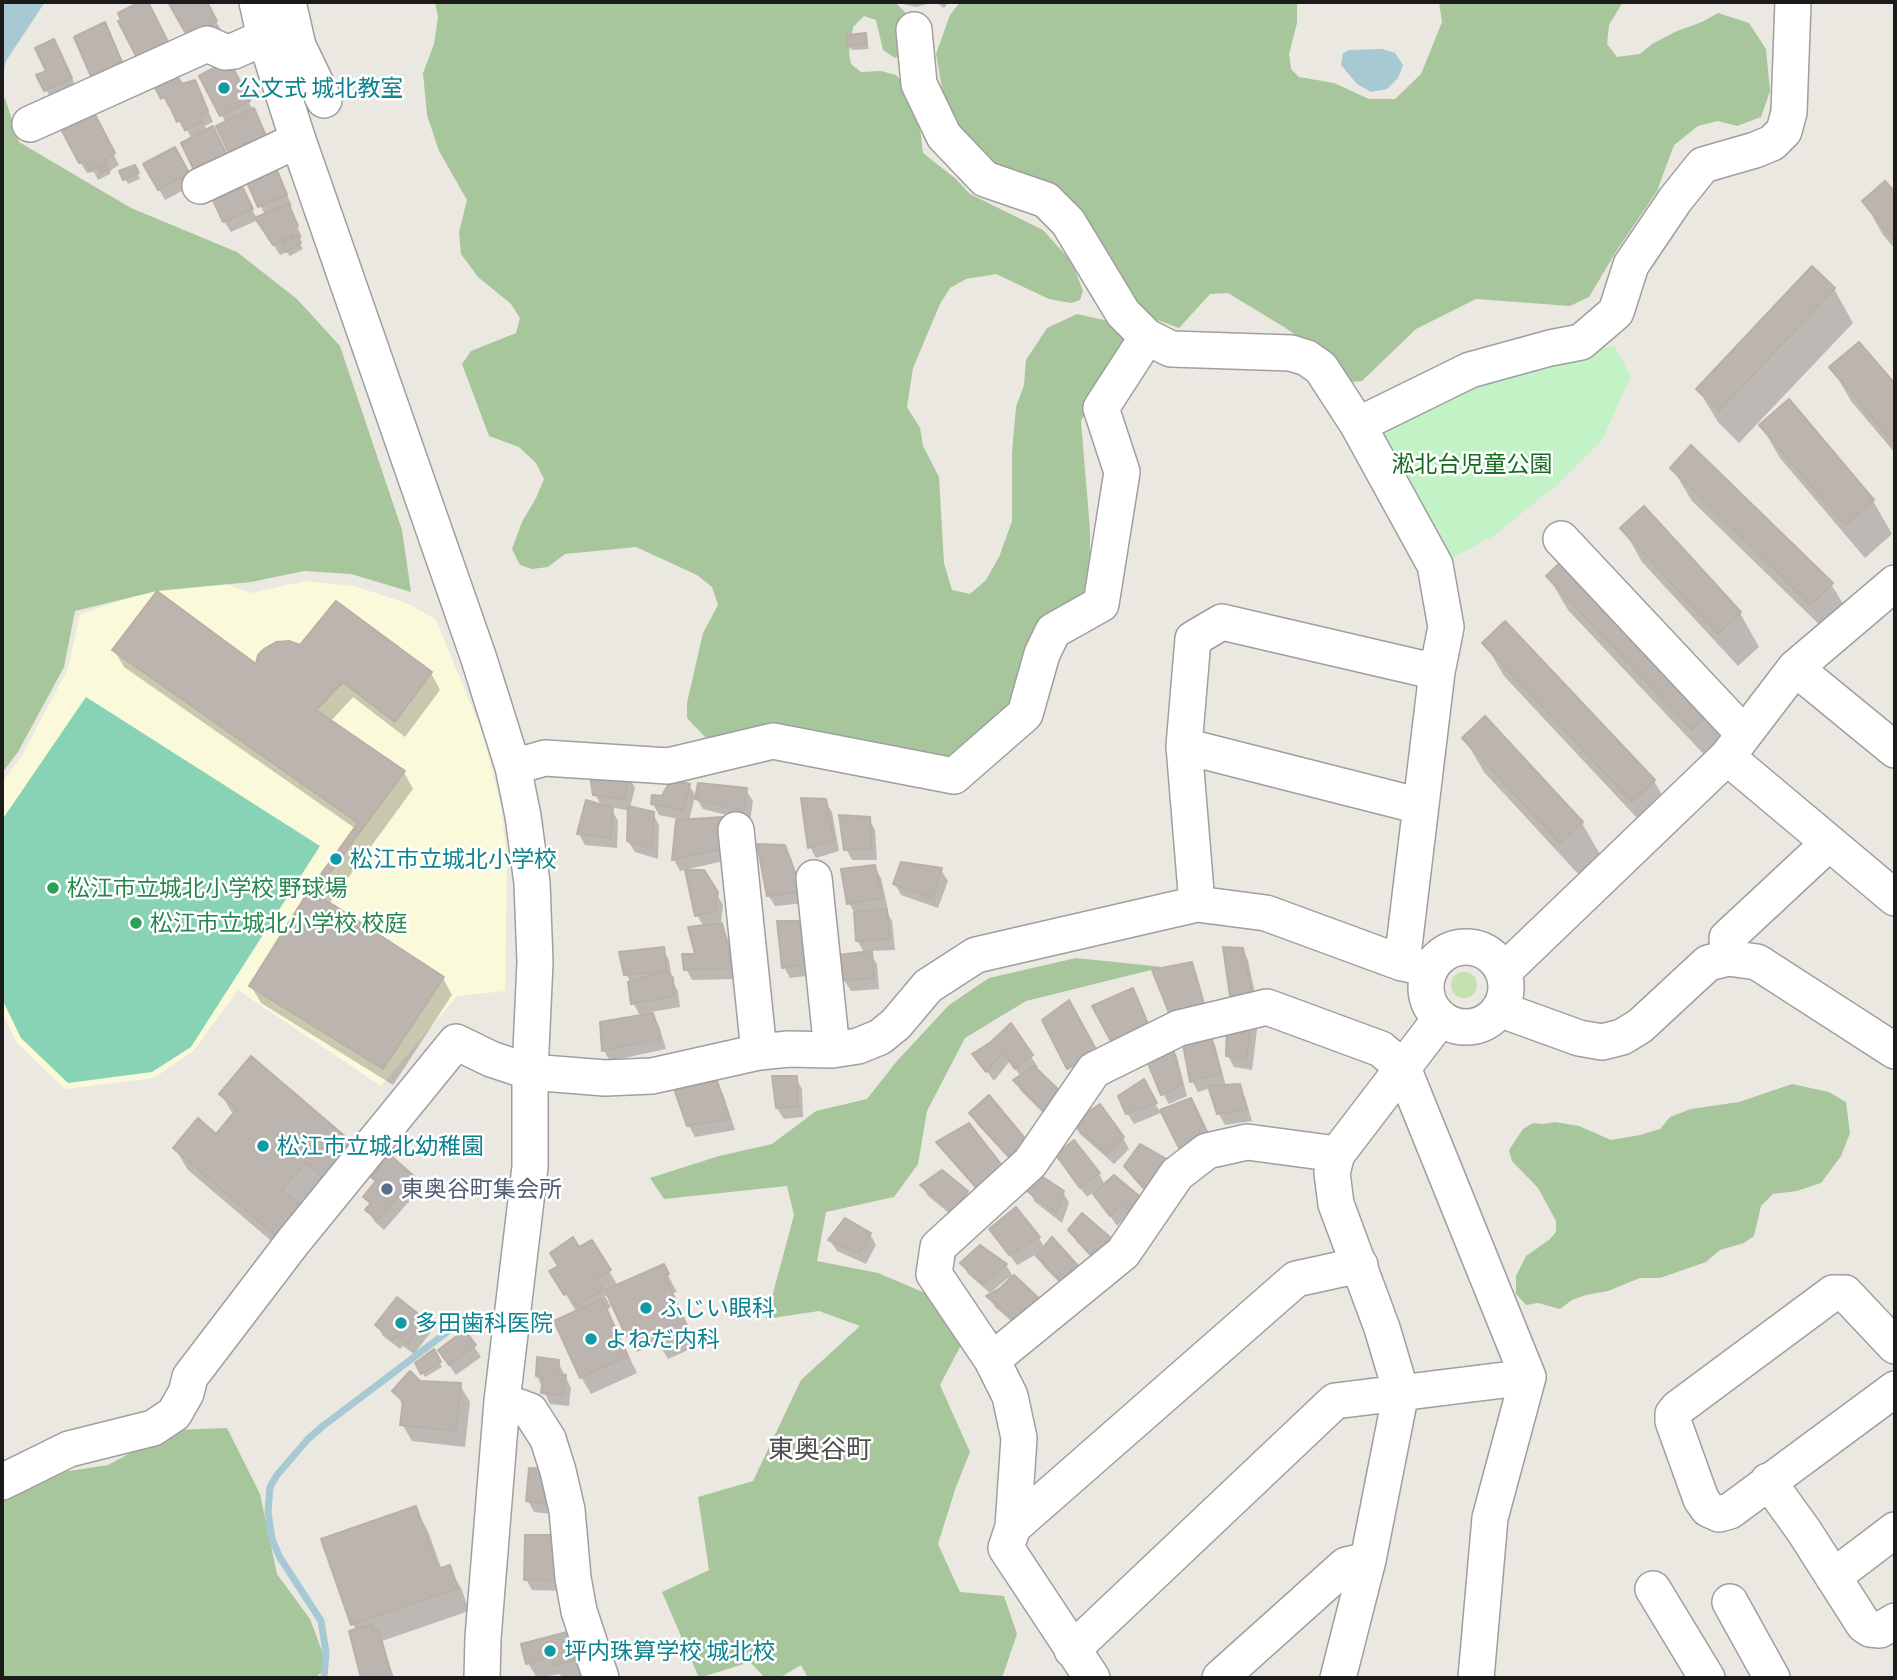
<!DOCTYPE html>
<html>
<head>
<meta charset="utf-8">
<style>
	body { margin:0 }
	#map { position:relative; width:1897px; height:1680px; overflow:hidden; background:#ebe8e1; font-family:Barlow,sans-serif }
	canvas { display:block }
	.frame { position:absolute; inset:0; border:4px solid #1b1b1b; pointer-events:none }
</style>
</head>
<body>
<div id="map">
<canvas width="1897" height="1680"></canvas>
<div class="frame"></div>
</div>
<script>
const g = document.querySelector('canvas').getContext('2d');
g.lineJoin = 'round';
function fill(path, color) { g.fillStyle = color; g.fill(path, 'evenodd'); }
const shape = rows => new Path2D(rows.map(r => 'M' + r).join(''));
function trace(path, color, width, dash) { g.strokeStyle = color; g.lineWidth = width; g.lineCap = dash ? 'butt' : 'round'; g.setLineDash(dash || []); g.stroke(path); }
function drawText(font, color, halo, rows, align = 'center') {
  g.font = font + ' Barlow,"Noto Sans JP",sans-serif'; g.lineWidth = 5; g.setLineDash([]); g.textBaseline = 'middle'; g.strokeStyle = halo; g.fillStyle = color; for (const [text, x, y, turn = 0] of rows) {
    g.save(); g.translate(x, y); g.rotate((+turn || 0) * Math.PI / 180); g.textAlign = isNaN(turn) ? turn : align; if (halo) g.strokeText(text, 0, 0); g.fillText(text, 0, 0); g.restore();
  }
}
fill(shape([
	[200,575,251,593,305,581,354,586,409,604,436,620,483,734,501,806,507,858,505,991,457,996,381,1086,238,990,194,1050,154,1078,65,1089,17,1043,2,1013,2,782,21,757,68,669,80,614]
]), '#fafadb');
fill(shape([
	'1451 985a13 13 0 1 1 26 0a13 13 0 1 1-26 0Z'
]), '#c5e0ac');
fill(shape([
	[435,2,895,2,908,15,906,51,895,58,883,50,876,20,864,16,853,27,849,54,851,64,861,72,881,71,896,75,906,85,918,111,923,153,956,179,970,194,1043,230,1072,262,1083,291,1080,300,1071,303,1049,299,996,274,966,279,950,288,940,304,913,368,907,407,920,428,923,446,939,477,944,563,952,590,970,594,986,580,999,557,1012,521,1012,453,1016,407,1024,385,1026,360,1047,328,1077,314,1113,322,1126,339,1081,421,1090,530,1090,586,1071,612,1022,696,967,750,939,762,706,738,687,718,687,703,703,633,718,605,712,587,697,575,636,547,565,554,548,567,532,569,520,565,512,549,522,522,536,498,544,479,536,463,519,447,489,436,462,364,471,351,516,333,520,318,511,304,478,277,461,254,459,232,467,200,439,151,427,115,423,73,434,44,438,17],
	[960,2,1297,2,1297,23,1289,54,1291,69,1299,77,1334,83,1369,99,1395,99,1421,74,1442,22,1439,2,1623,2,1609,25,1607,44,1617,57,1640,54,1652,44,1677,31,1702,22,1718,13,1749,23,1766,49,1770,91,1761,117,1737,126,1718,121,1698,126,1674,145,1657,191,1617,250,1589,297,1570,306,1476,299,1416,329,1362,381,1352,382,1334,362,1284,327,1228,293,1210,294,1179,328,1146,316,1113,273,978,163,946,110,936,54,950,15],
	[5,98,19,142,131,208,237,252,297,299,340,346,402,530,411,592,351,574,304,571,251,582,157,591,75,611,64,667,18,752,2,773,2,101],
	[1076,958,1163,967,1026,1001,965,1038,927,1111,918,1164,894,1197,826,1212,817,1261,878,1273,930,1295,961,1345,940,1385,970,1452,956,1487,938,1544,960,1592,1004,1596,1017,1634,1002,1678,808,1678,801,1665,779,1678,765,1678,750,1662,699,1678,662,1592,709,1570,698,1497,753,1481,801,1380,860,1326,819,1311,766,1319,794,1215,787,1186,664,1199,650,1178,719,1156,772,1144,816,1111,867,1099,897,1061,949,1005,989,978],
	[1792,1084,1829,1092,1846,1102,1850,1133,1841,1156,1821,1183,1797,1191,1773,1194,1761,1206,1754,1236,1744,1243,1720,1250,1706,1262,1660,1278,1640,1278,1608,1291,1586,1295,1572,1300,1560,1309,1538,1303,1526,1305,1516,1294,1516,1276,1526,1256,1549,1240,1556,1232,1556,1221,1538,1188,1512,1161,1509,1150,1523,1129,1533,1123,1543,1124,1555,1122,1579,1126,1611,1140,1640,1135,1660,1129,1670,1117,1691,1109,1739,1102],
	[227,1428,260,1494,277,1574,310,1619,328,1667,315,1678,2,1678,2,1487,24,1478,108,1465,174,1430]
]), '#a7c69b');
fill(shape([
	[1614,346,1631,376,1602,440,1553,488,1495,535,1444,562,1379,438,1381,429,1488,381,1556,360]
]), '#c2f2c6');
fill(shape([
	[86,697,320,846,191,1047,152,1072,68,1083,21,1038,2,999,2,820]
]), '#88d2b6');
fill(shape([
	[2,2,45,2,6,61,2,79],
	[1382,49,1395,53,1403,65,1398,78,1387,89,1371,92,1357,84,1341,65,1343,53,1349,50]
]), '#a6c9d4');
fill(shape([
	[170,2,205,2,222,32,193,42],
	[893,2,935,2,916,7],
	[935,2,949,2,944,8],
	[865,35,869,49,852,50,849,45],
	[60,52,77,89,52,101,39,76,48,72],
	[228,63,259,121,271,147,230,153,218,127,226,123,201,76],
	[156,84,182,86,200,92,213,122,205,126,207,131,192,139,187,130,185,132,172,107,169,108],
	[96,120,119,165,111,170,110,174,98,180,94,172,87,173,80,162],
	[181,160,193,185,165,200,145,164],
	[134,167,140,179,128,184,122,172],
	[249,181,281,181,292,206,288,208,302,237,298,240,303,249,290,256,287,252,280,255,258,220,231,232,224,221,244,193,257,219,265,215],
	[1885,183,1895,195,1895,249,1883,235,1864,201],
	[1834,289,1853,323,1739,443,1718,422,1698,389],
	[1859,344,1895,387,1895,453,1851,401,1832,368],
	[1761,425,1873,501,1892,534,1865,558,1780,458],
	[1672,468,1831,584,1851,617,1832,637,1692,501],
	[1623,528,1740,613,1759,647,1738,666,1642,562],
	[1568,558,1732,744,1712,763,1568,610,1548,576],
	[1485,643,1654,781,1673,814,1652,834,1504,676],
	[114,650,257,667,431,673,440,690,405,737,353,697,330,722,404,772,413,789,329,904,443,978,452,995,393,1085,261,1003,251,986,356,829,124,667],
	[1464,738,1582,823,1601,856,1580,876,1484,772],
	[629,777,635,788,630,808,653,814,659,825,658,859,635,852,628,841,630,811,610,807,618,821,617,848,585,845,579,834,602,807,595,794],
	[689,785,697,798,746,790,753,801,750,821,703,809,695,796,689,821,723,819,728,860,680,871,674,860,678,819,659,815,653,804],
	[825,801,832,812,839,851,816,858,810,847],
	[869,819,875,830,877,860,852,860,846,849],
	[784,847,791,858,806,903,775,906,768,895],
	[874,867,881,878,888,909,885,909,892,921,895,950,869,951,877,964,879,989,851,991,844,980,865,954,857,940,855,914,849,903],
	[941,870,948,881,938,908,901,895,895,884],
	[703,871,723,905,721,922,711,924,711,926,721,925,727,936,738,979,692,980,686,969,698,956,704,927,697,915],
	[779,923,814,975,790,978,784,967],
	[663,949,669,960,672,980,678,991,680,1007,651,1012,659,1026,666,1049,610,1061,604,1051,641,1017,633,1003,630,981,626,974],
	[1242,949,1248,960,1258,1008,1238,1007,1231,996],
	[1191,964,1197,975,1209,1018,1154,971],
	[1251,1020,1257,1030,1252,1070,1234,1067,1228,1056],
	[1010,1026,1038,1067,1035,1069,1054,1124,1021,1091,1015,1081,1021,1077,1010,1061,994,1081,975,1055,992,1043],
	[1209,1034,1215,1045,1226,1086,1239,1086,1245,1097,1252,1121,1225,1125,1219,1114,1211,1088,1198,1092,1192,1081],
	[1171,1046,1177,1057,1187,1096,1169,1104,1163,1094],
	[796,1078,802,1089,803,1117,784,1119,777,1108],
	[1143,1082,1160,1112,1190,1101,1134,1124,1127,1113],
	[716,1083,723,1094,735,1130,695,1137,689,1126],
	[221,1094,353,1145,290,1257,188,1170,175,1148,217,1137,234,1116],
	[971,1113,1031,1148,1023,1174,977,1124],
	[1074,1124,1123,1138,1129,1149,1114,1164,1080,1134],
	[968,1125,988,1202,945,1153,939,1143],
	[1064,1166,1099,1174,1105,1185,1145,1226,1127,1215,1117,1226,1094,1192,1087,1197],
	[1126,1167,1177,1174,1151,1198,1133,1178],
	[373,1177,414,1178,420,1189,384,1230,374,1221,368,1210,371,1206,365,1197,377,1183],
	[922,1186,966,1192,973,1203,960,1222,928,1196],
	[1029,1191,1063,1192,1069,1203,1062,1223,1035,1202],
	[1016,1210,1039,1238,1071,1294,1044,1267,1037,1254,1017,1265,998,1240],
	[1082,1215,1104,1271,1076,1241,1070,1230],
	[870,1234,876,1245,866,1264,837,1251,830,1240],
	[592,1242,618,1286,663,1266,677,1292,673,1293,697,1346,668,1359,658,1342,637,1352,608,1294,605,1296,611,1307,607,1310,637,1373,591,1394,581,1377,577,1313,552,1271],
	[962,1263,1006,1265,1014,1278,1025,1333,995,1307,989,1296,1010,1281,1008,1278,990,1293,968,1274],
	[398,1300,425,1322,431,1332,414,1354,403,1346,400,1349,383,1336,377,1325],
	[465,1332,481,1357,456,1375,446,1361],
	[433,1352,442,1367,425,1377,417,1363],
	[558,1362,571,1388,569,1406,550,1404,537,1376],
	[460,1385,470,1402,465,1447,412,1441,402,1424,404,1408,395,1391],
	[547,1471,551,1514,534,1512,528,1501],
	[415,1508,428,1531,442,1570,449,1567,462,1590,469,1611,382,1641,394,1678,363,1678,351,1632,356,1630,353,1624],
	[559,1537,564,1591,532,1590,526,1579],
	[570,1633,587,1676,562,1678,560,1674,537,1678,528,1663]
]), '#0003');
trace(shape([
	[324,1678,326,1652,321,1621,279,1556,272,1539,268,1512,270,1487,277,1475,308,1439,323,1426,471,1314]
]), '#a6c9d4', 7);
const building = shape([
	[140,2,148,2,171,48,145,60,141,53,136,56,118,21,121,20,118,13,140,2],
	[168,2,207,2,217,21,205,28,201,23,185,32,168,2],
	[105,22,124,67,93,81,74,37,105,22],
	[866,33,867,44,848,46,847,35,866,33],
	[54,39,72,78,44,91,36,75,46,71,35,48,54,39],
	[229,60,250,101,220,116,199,76,229,60],
	[175,72,182,84,195,80,208,111,200,115,203,122,185,130,180,120,177,122,165,96,161,99,153,84,175,72],
	[91,107,115,153,106,159,107,161,90,170,86,162,79,163,62,131,80,120,91,107],
	[254,108,266,136,229,153,216,126,254,108],
	[213,126,229,159,195,172,181,143,213,126],
	[175,147,189,173,158,190,143,164,175,147],
	[106,164,109,169,101,173,99,168,106,164],
	[135,165,139,173,123,180,119,171,135,165],
	[276,168,287,195,258,207,246,180,276,168],
	[239,180,253,209,223,222,210,194,239,180],
	[1885,181,1895,192,1895,241,1862,201,1885,181],
	[288,203,298,226,291,230,293,235,273,245,255,218,288,203],
	[297,235,301,243,286,252,281,243,297,235],
	[1812,266,1835,288,1719,411,1696,389,1812,266],
	[1859,342,1895,384,1895,445,1829,367,1859,342],
	[1789,399,1874,500,1845,525,1759,425,1789,399],
	[1691,445,1833,583,1811,605,1670,468,1691,445],
	[1644,506,1741,612,1718,634,1620,528,1644,506],
	[1568,555,1714,710,1692,730,1546,576,1568,555],
	[157,591,256,664,258,655,264,649,276,642,289,641,300,645,336,601,432,672,395,722,343,682,316,710,405,771,315,893,444,977,383,1069,249,986,308,892,358,823,112,650,157,591],
	[1505,621,1655,780,1632,802,1482,643,1505,621],
	[1485,716,1583,822,1560,843,1462,738,1485,716],
	[630,775,624,800,593,795,590,776,630,775],
	[671,779,690,784,683,811,651,804,652,795,662,796,671,779],
	[698,783,747,788,744,811,695,799,698,783],
	[801,798,826,799,834,840,808,848,801,798],
	[586,800,613,808,611,838,577,834,586,800],
	[628,806,654,812,652,849,627,841,628,806],
	[839,815,870,817,872,849,844,850,839,815],
	[723,817,722,849,672,860,676,820,723,817],
	[757,844,785,845,802,892,767,896,757,844],
	[901,862,942,868,932,898,893,884,901,862],
	[875,865,883,898,847,904,841,869,875,865],
	[685,870,704,870,718,892,715,911,695,916,685,870],
	[887,909,890,939,856,941,854,912,887,909],
	[777,921,802,921,809,964,782,968,777,921],
	[722,923,733,968,684,970,682,954,695,954,688,927,722,923],
	[664,947,667,971,624,975,619,952,664,947],
	[1223,947,1243,948,1253,998,1230,996,1223,947],
	[872,951,874,979,843,980,837,955,872,951],
	[1192,962,1204,1006,1171,1018,1152,970,1192,962],
	[667,971,673,978,674,996,631,1004,628,982,667,971],
	[1133,988,1148,1024,1112,1043,1092,1006,1133,988],
	[1069,1000,1098,1053,1067,1069,1042,1020,1069,1000],
	[653,1013,661,1038,602,1051,600,1022,653,1013],
	[1252,1018,1246,1060,1226,1056,1227,1024,1252,1018],
	[1011,1023,1033,1055,1015,1069,1003,1052,986,1072,972,1054,991,1042,1011,1023],
	[1210,1032,1221,1073,1190,1082,1182,1039,1210,1032],
	[1172,1044,1182,1085,1161,1095,1145,1056,1172,1044],
	[251,1056,354,1144,324,1179,306,1162,282,1190,302,1206,276,1236,173,1148,198,1118,216,1134,237,1109,219,1094,251,1056],
	[1034,1066,1065,1096,1047,1114,1013,1080,1034,1066],
	[772,1076,797,1076,798,1107,776,1108,772,1076],
	[1144,1079,1157,1103,1126,1114,1118,1096,1144,1079],
	[717,1081,730,1119,687,1126,674,1089,717,1081],
	[1240,1084,1247,1110,1217,1114,1208,1086,1240,1084],
	[989,1095,1032,1147,1016,1164,969,1113,989,1095],
	[1191,1098,1210,1138,1182,1154,1160,1110,1191,1098],
	[1100,1104,1124,1137,1107,1154,1072,1123,1100,1104],
	[969,1123,1004,1168,981,1193,936,1142,969,1123],
	[1074,1140,1100,1173,1080,1188,1056,1155,1074,1140],
	[1140,1144,1172,1162,1159,1179,1144,1188,1124,1166,1140,1144],
	[390,1155,415,1177,378,1220,365,1210,371,1203,363,1197,376,1181,371,1177,390,1155],
	[942,1170,968,1191,954,1213,920,1185,942,1170],
	[1040,1175,1064,1191,1056,1213,1027,1191,1040,1175],
	[1114,1175,1144,1200,1140,1216,1120,1205,1110,1216,1093,1194,1114,1175],
	[1016,1207,1040,1237,1009,1255,989,1229,1016,1207],
	[1082,1213,1118,1244,1097,1261,1068,1230,1082,1213],
	[845,1218,871,1233,860,1254,828,1240,845,1218],
	[573,1237,579,1247,592,1240,611,1270,596,1278,603,1290,577,1306,569,1292,564,1295,549,1271,558,1266,550,1253,573,1237],
	[1052,1237,1080,1268,1064,1284,1036,1256,1052,1237],
	[980,1245,1007,1264,983,1284,960,1263,980,1245],
	[664,1264,669,1274,665,1276,688,1329,656,1343,649,1326,626,1336,605,1290,664,1264],
	[1014,1275,1045,1304,1018,1323,986,1296,999,1289,1014,1275],
	[397,1297,426,1320,408,1344,396,1336,393,1340,375,1325,397,1297],
	[602,1299,628,1356,580,1378,554,1321,602,1299],
	[465,1330,476,1345,449,1365,438,1350,465,1330],
	[434,1349,441,1362,421,1374,415,1363,434,1349],
	[537,1357,559,1360,558,1374,566,1375,563,1396,541,1393,543,1377,536,1376,537,1357],
	[410,1371,420,1381,461,1383,456,1431,400,1425,403,1401,392,1391,410,1371],
	[529,1468,548,1469,546,1504,526,1501,529,1468],
	[416,1506,438,1569,450,1565,458,1588,351,1625,321,1539,416,1506],
	[525,1535,560,1535,559,1581,524,1580,525,1535],
	[372,1624,373,1630,379,1631,392,1678,361,1678,349,1631,372,1624],
	[571,1631,579,1659,553,1666,551,1657,526,1664,521,1644,571,1631]
]);
fill(building, '#bbb4af');
trace(building, '#bbafa6', 2);
const minor = shape([
	[257,2,265,37,298,140,479,659,513,767,523,816,532,883,535,962,530,1072,530,1167,502,1401,483,1638,482,1678],
	[288,2,298,46,324,100],
	[914,30,919,84,944,136,985,179,1046,200,1068,222,1123,313,1147,337,1171,349,1291,353,1307,358,1321,368,1358,425,1435,565,1446,627,1437,672,1402,963],
	[30,124,207,44,225,52,234,51,265,37],
	[200,186,298,140],
	[1358,425,1470,370,1550,348,1581,342,1616,312,1631,265,1675,200,1703,165,1755,150,1772,143,1784,131,1789,112,1793,2],
	[1561,539,1744,734],
	[1795,668,1895,750],
	[1184,746,1420,806],
	[1727,757,1895,898],
	[513,767,545,758,668,766,773,741,954,776,1025,714,1042,654,1053,631,1101,604,1122,472,1101,408,1147,337],
	[736,830,759,1052],
	[814,878,832,1050],
	[1197,904,1184,746,1193,639,1222,622,1437,672],
	'1426 987a40 40 0 1 1 80 0a40 40 0 1 1-80 0Z',
	[1728,958,1727,938,1829,843],
	[1503,972,1727,757,1795,668,1895,583],
	[1499,1009,1579,1038,1602,1042,1622,1037,1640,1026,1708,963,1728,958,1757,962,1895,1051],
	[1895,1346,1845,1293,1833,1293,1678,1408,1673,1414,1673,1421,1701,1499,1708,1509,1719,1514,1730,1511,1895,1389],
	[992,1360,1123,1253,1177,1174,1207,1151,1247,1142,1337,1154],
	[502,1401,530,1411,548,1439,558,1471,567,1510,573,1578,579,1611,601,1678],
	[1768,1481,1804,1531,1864,1625,1870,1629,1880,1630,1895,1621],
	[2,1482,69,1449,153,1428,174,1414,186,1393,190,1377,293,1242,456,1042,491,1059,530,1072,605,1078,652,1076,759,1052,789,1049,832,1050,858,1046,880,1037,896,1024,928,986,976,955,1197,904,1266,913,1402,963,1430,969],
	[1013,1527,1296,1279,1360,1265],
	[1833,1577,1895,1530],
	[1653,1589,1707,1678],
	[1730,1602,1772,1678],
	[1072,1650,1335,1401,1528,1377],
	[1092,1678,1006,1548,1013,1527,1019,1438,1010,1396,992,1360,934,1274,938,1247,1030,1163,1094,1070,1179,1028,1267,1007,1381,1049,1403,1068,1528,1377,1490,1518,1476,1678],
	[1220,1678,1346,1565,1368,1560],
	[1338,1678,1368,1560,1401,1392,1382,1328,1336,1204,1332,1173,1337,1154,1441,1018]
]);
trace(minor, '#9f9f9f', 38);
trace(minor, '#fff', 35);
for (const [x, y, r, color] of [
	[224,88,7,"#0f9aa8"],
	[336,859,7,"#0f9aa8"],
	[53,888,7,"#2e9e5b"],
	[136,923,7,"#2e9e5b"],
	[263,1146,7,"#0f9aa8"],
	[387,1189,7,"#5c6f8a"],
	[646,1308,7,"#0f9aa8"],
	[401,1323,7,"#0f9aa8"],
	[591,1339,7,"#0f9aa8"],
	[550,1651,7,"#0f9aa8"]
]) { const dot = new Path2D(); dot.arc(x, y, r, 0, 2 * Math.PI); g.fillStyle = color; g.fill(dot); trace(dot, '#fff', 2.5); }
drawText('23px', '#0d838f', '#fff', [
	["公文式 城北教室",238,88],
	["松江市立城北小学校",350,859],
	["松江市立城北幼稚園",277,1146],
	["ふじい眼科",660,1308],
	["多田歯科医院",415,1323],
	["よねだ内科",605,1339],
	["坪内珠算学校 城北校",564,1651]
], 'left');
drawText('23px', '#176a1f', '#fff', [
	["淞北台児童公園",1472,464]
]);
drawText('23px', '#27864d', '#fff', [
	["松江市立城北小学校 野球場",67,888],
	["松江市立城北小学校 校庭",150,923]
], 'left');
drawText('23px', '#4e5e75', '#fff', [
	["東奥谷町集会所",401,1189]
], 'left');
drawText('26px', '#4e4e4e', '#fff', [
	["東奥谷町",820,1449]
]);
</script>
</body>
</html>
